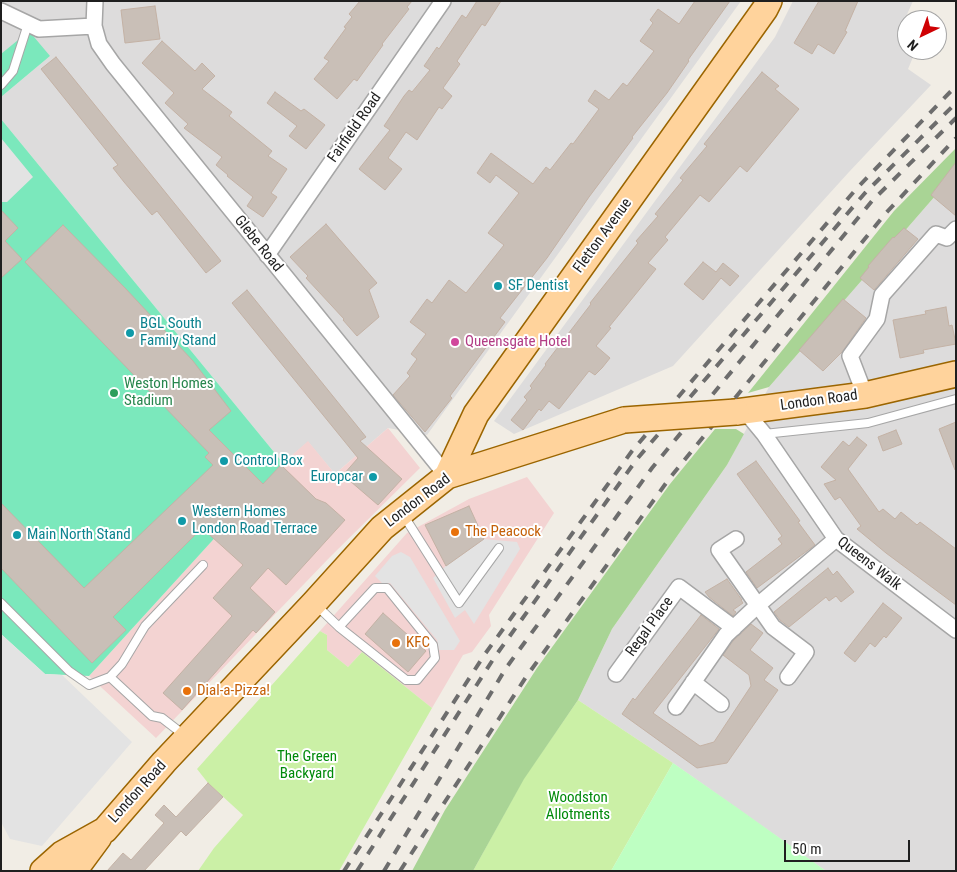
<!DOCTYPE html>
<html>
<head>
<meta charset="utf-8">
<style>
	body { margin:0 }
	#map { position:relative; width:957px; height:872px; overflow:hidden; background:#f1ede5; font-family:"Roboto Condensed",sans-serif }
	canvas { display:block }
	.frame { position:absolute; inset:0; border:2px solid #1f1f1f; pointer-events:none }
	.north { position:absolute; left:897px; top:10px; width:50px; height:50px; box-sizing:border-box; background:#fff; border:1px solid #a5a5a5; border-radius:50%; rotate:222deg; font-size:14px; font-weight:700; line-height:20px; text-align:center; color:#1f1f1f }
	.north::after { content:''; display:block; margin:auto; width:18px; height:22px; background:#cf0003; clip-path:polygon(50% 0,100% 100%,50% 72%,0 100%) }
	.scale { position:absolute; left:784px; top:840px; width:126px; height:22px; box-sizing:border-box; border:2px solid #1f1f1f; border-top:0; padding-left:6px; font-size:15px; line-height:18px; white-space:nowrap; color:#1f1f1f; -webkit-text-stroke:4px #fff; paint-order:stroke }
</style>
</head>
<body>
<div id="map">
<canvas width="957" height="872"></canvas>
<div class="frame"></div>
<div class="north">N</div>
<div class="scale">50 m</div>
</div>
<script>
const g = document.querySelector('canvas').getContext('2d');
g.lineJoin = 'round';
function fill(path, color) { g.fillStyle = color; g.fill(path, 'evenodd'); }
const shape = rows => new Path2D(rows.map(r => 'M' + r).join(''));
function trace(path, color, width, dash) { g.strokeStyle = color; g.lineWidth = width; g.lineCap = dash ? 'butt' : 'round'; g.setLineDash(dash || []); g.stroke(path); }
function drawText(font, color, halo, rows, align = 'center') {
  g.font = font + ' "Roboto Condensed",sans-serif'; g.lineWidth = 4; g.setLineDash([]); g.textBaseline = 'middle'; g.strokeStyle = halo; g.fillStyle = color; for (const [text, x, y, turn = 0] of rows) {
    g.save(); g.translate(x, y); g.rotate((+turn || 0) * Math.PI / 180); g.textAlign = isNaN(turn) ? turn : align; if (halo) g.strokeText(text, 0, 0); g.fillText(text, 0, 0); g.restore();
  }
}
fill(shape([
	[1,1,741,1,427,435,388,428,335,474,308,442,283,463,1,119,1,97,50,56,1,54],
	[793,1,913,1,904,21,907,24,907,50,916,50,908,69,931,85,849,172,673,366,514,434,494,421,775,37],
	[956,172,956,871,826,871,673,763,578,700,612,629,727,465,769,387]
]), '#dddcdc');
fill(shape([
	[388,428,420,468,330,557,156,738,89,676,281,465,308,441,335,474],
	[527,477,554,513,489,615,491,626,472,652,463,655,432,708,362,652,348,667,327,650,327,635,320,631,407,533,469,499]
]), '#f3d3d2');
fill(shape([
	[320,631,327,635,327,650,348,667,362,652,432,708,339,871,198,871,214,848,243,815,208,783,197,769],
	[578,700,673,763,611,871,473,871,524,778]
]), '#cbf0a6');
fill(shape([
	[956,148,956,172,769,387,748,393,894,211],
	[715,429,736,429,744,434,727,465,612,629,578,700,524,779,473,871,412,871,445,810,537,668,670,484]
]), '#a9d495');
fill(shape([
	[673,763,739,809,826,871,611,871]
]), '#beffc2');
fill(shape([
	[29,31,50,56,1,97,1,54],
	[1,119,283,463,89,676,45,674,1,634]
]), '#7be8bc');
fill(shape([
	[1,138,33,177,7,202,1,202],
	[484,539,517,542,520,549,474,624,465,610,455,618,433,578,446,566],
	[401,552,410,557,460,641,454,650,439,650,437,640,390,583,382,583,375,576,392,556],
	[1,634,45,674,62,675,132,742,42,846,10,839,1,822]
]), '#e3e3e3');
const building = shape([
	[360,1,412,1,407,7,409,9,382,44,383,45,357,81,354,79,337,99,314,79,329,61,324,58,346,28,344,27,352,17,349,14,360,1],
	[477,1,501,1,485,26,482,24,457,61,460,64,443,88,452,96,442,109,439,107,417,140,406,132,388,158,402,169,385,190,359,169,390,130,384,126,404,96,409,90,412,92,430,70,424,66,437,47,439,49,462,15,466,18,477,1],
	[695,1,730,1,688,60,689,61,667,93,632,137,633,138,589,197,547,258,500,318,505,322,450,396,452,398,425,432,393,395,410,376,407,373,417,359,411,354,426,334,410,322,427,299,432,303,449,280,466,293,504,245,488,233,519,193,496,175,490,183,477,173,491,153,533,184,546,167,550,170,571,143,573,144,599,109,588,101,595,90,609,100,623,83,627,86,654,51,640,41,653,23,650,20,658,9,679,24,695,1],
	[819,1,858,1,845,31,847,32,834,54,818,44,812,54,794,43,819,1],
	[155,6,160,39,125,43,121,10,155,6],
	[162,41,195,71,202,63,215,76,202,89,232,112,229,116,272,151,268,156,287,169,271,193,277,197,263,217,247,206,253,197,227,176,228,175,216,165,222,157,184,128,188,124,165,103,174,93,142,63,162,41],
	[56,57,221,261,206,273,157,211,152,215,124,182,113,168,118,165,41,69,56,57],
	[762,72,779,86,775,89,799,109,747,172,740,166,709,202,700,195,665,237,668,240,648,263,656,269,609,327,611,328,596,346,610,358,602,368,595,375,589,371,559,409,549,401,541,411,539,409,523,430,511,420,527,400,524,397,532,388,530,386,546,365,545,364,591,304,590,303,638,243,636,241,658,216,655,214,683,180,680,178,707,146,704,144,762,72],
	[275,92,301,111,304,109,325,125,306,149,289,136,297,126,267,103,275,92],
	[956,162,956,216,931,195,956,162],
	[1,210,18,228,5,241,22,259,1,278,1,210],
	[326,224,377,283,369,290,379,317,357,336,343,320,344,319,306,278,308,276,290,257,326,224],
	[63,225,126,289,193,361,231,411,209,430,263,484,281,465,316,499,326,503,345,520,286,585,268,568,250,588,275,612,256,633,253,630,182,710,163,693,232,616,213,598,243,565,202,528,113,617,126,630,92,663,1,568,1,503,84,588,213,465,205,457,209,453,25,262,63,225],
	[904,228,918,239,874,290,860,278,869,267,868,266,893,237,894,238,904,228],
	[703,262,716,272,723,263,739,276,730,286,721,278,703,300,684,284,703,262],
	[247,290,366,437,360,441,402,479,378,505,343,475,358,458,232,303,247,290],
	[843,299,866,318,842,352,823,371,799,350,843,299],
	[946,307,949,326,952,325,956,344,923,350,924,353,900,358,893,320,926,314,925,311,946,307],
	[956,422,956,470,955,470,939,429,956,422],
	[896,430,902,444,883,451,878,437,896,430],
	[857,437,867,445,848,469,879,512,883,509,895,519,901,512,917,525,920,522,956,549,956,605,886,553,857,529,861,526,840,497,835,500,824,484,836,480,821,467,843,441,849,446,857,437],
	[756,461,800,521,798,522,815,545,757,588,746,572,782,544,778,539,782,536,737,474,756,461],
	[469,506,484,539,446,566,425,525,469,506],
	[828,568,833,575,837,571,854,592,841,602,836,596,829,601,826,597,789,627,780,620,774,612,828,568],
	[727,579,742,600,741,600,743,603,733,610,736,612,733,616,709,597,705,592,727,579],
	[883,603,902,618,886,638,884,636,875,647,870,643,855,662,844,653,883,603],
	[383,613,426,651,408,672,365,634,383,613],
	[701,615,719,629,653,713,700,746,714,742,751,686,749,675,723,655,733,641,751,624,763,633,750,650,773,668,764,680,778,690,727,763,697,768,622,714,633,698,635,700,701,615],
	[208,783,223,797,186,836,181,831,144,871,107,871,123,853,131,860,164,823,155,815,164,805,176,817,208,783]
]);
fill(building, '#c9bfb7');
trace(building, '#c4b2a5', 1);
const lane = shape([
	[1,85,13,71,28,24],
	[764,434,868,423,956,399],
	[404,516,459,603,499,548],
	[1,603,69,671,89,685,110,677,152,716,162,718,184,735],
	[316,605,339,627,406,680,417,680,435,658,433,645,387,588,375,588,339,627],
	[110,677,122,664,145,626,203,565]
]);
const street = shape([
	[95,1,94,26,99,44,113,64,447,476],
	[1,11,39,29,94,26],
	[267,255,443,1],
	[865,395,850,356,877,319,882,295,936,234,947,238,956,229],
	[745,411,764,434,836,539,956,630],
	[736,539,719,550,773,627,806,652,788,677],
	[616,674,679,587,734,628],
	[693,682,721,704],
	[676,707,726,635,758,605,836,539]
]);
const primary = shape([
	[736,412,865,395,956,374],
	[447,476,476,414,765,9,769,1],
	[43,871,62,854,105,830,164,762,314,603,382,528,447,476,624,420],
	[74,871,99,837]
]);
trace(lane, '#a6a6a6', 10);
trace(street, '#a6a6a6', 18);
trace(primary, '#9b6500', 28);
trace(lane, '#fff', 8);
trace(street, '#fff', 15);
trace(primary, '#ffd39c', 25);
trace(shape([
	[344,871,485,654,632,451,857,188,956,86],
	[357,871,494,658,637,459,865,193,956,103],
	[384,871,506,668,652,468,872,201,956,118],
	[400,871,526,677,669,479,886,213,956,138]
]), '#6d6d6d', 4, [10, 10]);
const primaryBridge = shape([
	[624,420,736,412]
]);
trace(primaryBridge, '#9b6500', 28, []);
trace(primaryBridge, '#ffd39c', 25);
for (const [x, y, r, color] of [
	[498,286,5,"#0f9aa8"],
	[130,333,5,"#0f9aa8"],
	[455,342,5,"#d1479c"],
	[114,393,5,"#2e9e5b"],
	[224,461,5,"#0f9aa8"],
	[373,477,5,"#0f9aa8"],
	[182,521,5,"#0f9aa8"],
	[455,532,5,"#e8710a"],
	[17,535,5,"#0f9aa8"],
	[396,643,5,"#e8710a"],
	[187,691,5,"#e8710a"]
]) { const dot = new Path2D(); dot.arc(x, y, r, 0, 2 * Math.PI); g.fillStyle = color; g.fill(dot); trace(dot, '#fff', 2); }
drawText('15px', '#1f1f1f', '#fff', [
	["Fairfield Road",355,128,-55],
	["Fletton Avenue",603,236,-54],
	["Glebe Road",258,244,51],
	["London Road",819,401,-8],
	["London Road",418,501,-37],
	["Queens Walk",869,564,38],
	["Regal Place",650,627,-54],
	["London Road",138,792,-48]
]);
drawText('15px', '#0d838f', '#fff', [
	["SF Dentist",508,286],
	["BGL South",140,324],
	["Family Stand",140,341],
	["Control Box",234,461],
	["Europcar",363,477,"right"],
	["Western Homes",192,512],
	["London Road Terrace",192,529],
	["Main North Stand",27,535]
], 'left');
drawText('15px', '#b23c85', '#fff', [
	["Queensgate Hotel",465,342]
], 'left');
drawText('15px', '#27864d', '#fff', [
	["Weston Homes",124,384],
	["Stadium",124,401]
], 'left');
drawText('15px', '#c56008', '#fff', [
	["The Peacock",465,532],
	["KFC",406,643],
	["Dial-a-Pizza!",197,691]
], 'left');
drawText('15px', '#008a0a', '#fff', [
	["The Green",307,757],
	["Backyard",307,774],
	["Woodston",578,798],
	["Allotments",578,815]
]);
</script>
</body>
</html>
